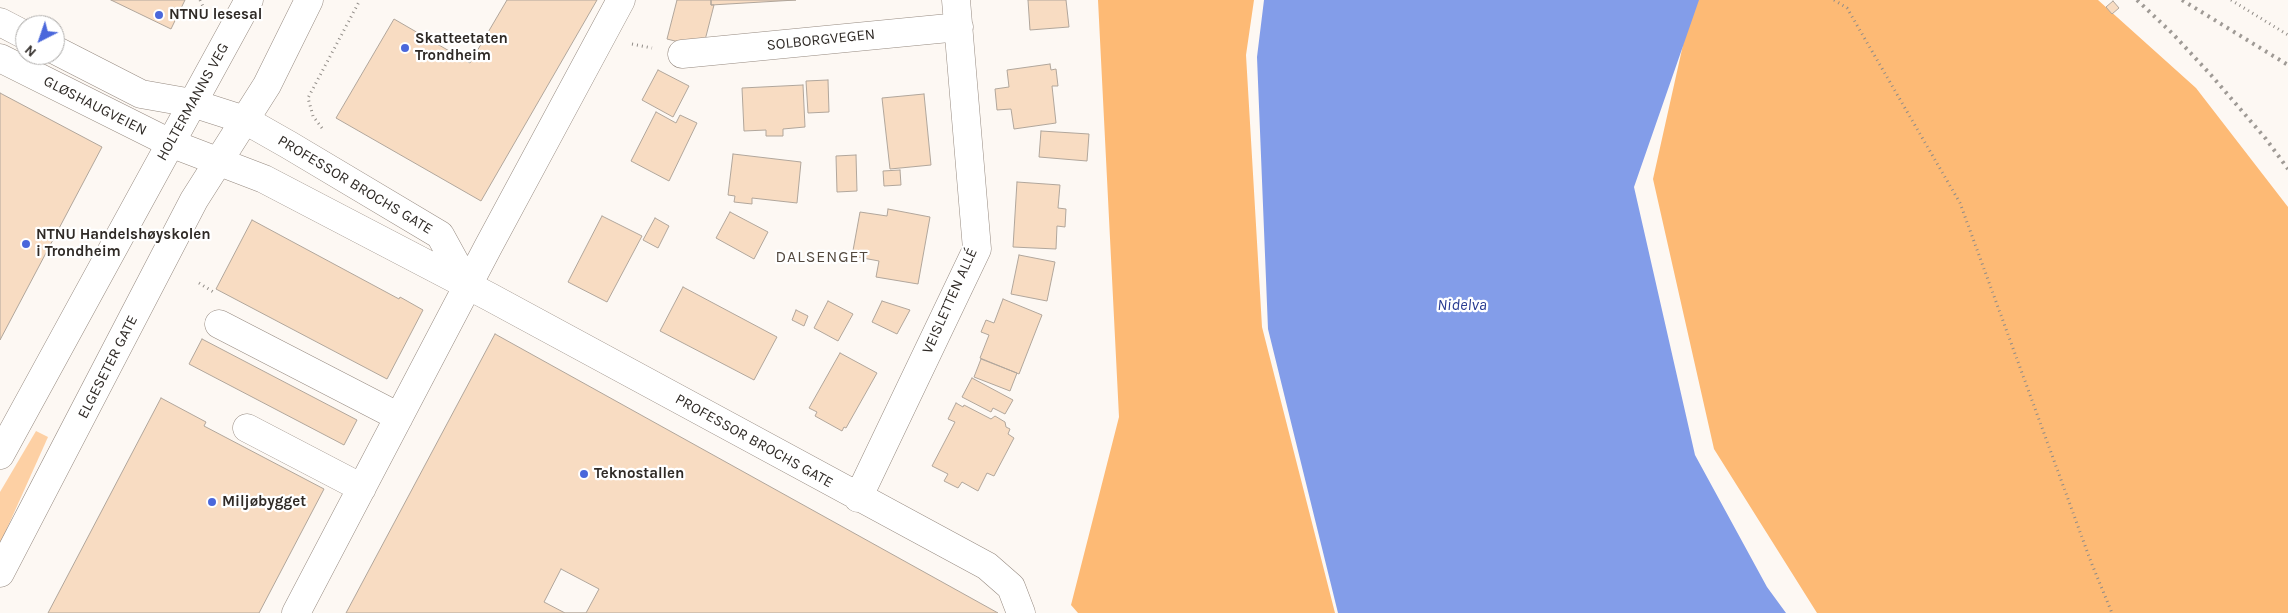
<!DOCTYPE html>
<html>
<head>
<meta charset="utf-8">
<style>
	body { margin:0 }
	#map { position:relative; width:2288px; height:613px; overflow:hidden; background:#fdf8f3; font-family:Karla,sans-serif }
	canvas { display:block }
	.north { position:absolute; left:15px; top:15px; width:50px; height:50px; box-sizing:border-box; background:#fff; border:1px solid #acaaa8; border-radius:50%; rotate:221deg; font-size:14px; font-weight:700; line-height:20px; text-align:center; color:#2f2a26 }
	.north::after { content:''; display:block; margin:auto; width:18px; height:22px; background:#4a67db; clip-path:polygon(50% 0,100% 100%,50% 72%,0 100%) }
</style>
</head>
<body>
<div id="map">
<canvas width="2288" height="613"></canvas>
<div class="north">N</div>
</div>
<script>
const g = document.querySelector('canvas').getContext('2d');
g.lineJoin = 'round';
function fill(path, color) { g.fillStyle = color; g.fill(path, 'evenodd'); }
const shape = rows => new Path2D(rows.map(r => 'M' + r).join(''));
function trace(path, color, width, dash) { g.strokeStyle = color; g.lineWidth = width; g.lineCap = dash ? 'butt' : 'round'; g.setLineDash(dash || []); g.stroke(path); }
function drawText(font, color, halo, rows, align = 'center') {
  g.font = font + ' Karla,sans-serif'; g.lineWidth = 4.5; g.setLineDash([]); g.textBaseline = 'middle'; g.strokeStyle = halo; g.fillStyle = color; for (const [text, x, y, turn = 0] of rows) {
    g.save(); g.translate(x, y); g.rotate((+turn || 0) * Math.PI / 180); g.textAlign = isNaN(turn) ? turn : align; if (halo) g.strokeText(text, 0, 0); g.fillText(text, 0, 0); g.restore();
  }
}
fill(shape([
	[36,431,48,437,0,544,0,492]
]), '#fdd0a4');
fill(shape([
	[1098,0,1254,0,1246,55,1262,327,1335,613,1078,613,1071,605,1119,417],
	[1693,0,2098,0,2196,88,2288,207,2288,613,1817,613,1714,449,1653,179]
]), '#fdba75');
fill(shape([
	[1264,0,1699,0,1634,187,1695,455,1767,587,1786,613,1338,613,1268,329,1257,57]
]), '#839de9');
const building = shape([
	[111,0,185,0,171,29,111,0],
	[507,0,597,0,481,201,336,118,394,19,470,63,507,0],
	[677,0,711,0,711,5,714,5,703,48,667,39,677,0],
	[711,0,796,0,711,5,711,0],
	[1028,0,1066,0,1069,27,1030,30,1028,0],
	[2113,1,2119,8,2112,14,2106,7,2113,1],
	[1050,64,1051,70,1056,69,1058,86,1052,86,1056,123,1014,129,1011,109,997,110,995,89,1009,87,1007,70,1050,64],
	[658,70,689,86,673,117,642,100,658,70],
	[828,80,829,112,808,113,806,81,828,80],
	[803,85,805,127,783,129,783,136,766,136,766,130,744,131,742,88,803,85],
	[0,93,102,147,0,340,0,93],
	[924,94,931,165,890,169,882,98,924,94],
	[656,112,676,123,680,115,697,123,669,181,631,161,656,112],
	[1041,131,1089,134,1087,161,1039,157,1041,131],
	[733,154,801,162,797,203,752,198,752,204,734,202,735,196,728,195,733,154],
	[856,155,857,191,837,192,836,156,856,155],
	[900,170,901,185,884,186,883,171,900,170],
	[1017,182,1060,185,1058,208,1066,209,1065,227,1057,226,1056,249,1013,247,1017,182],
	[888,209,930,217,918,284,876,277,879,261,852,256,860,212,887,216,888,209],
	[730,212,768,232,754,259,716,238,730,212],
	[602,216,642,236,607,302,568,282,602,216],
	[655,218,669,226,658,248,643,240,655,218],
	[252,220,399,299,400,297,423,310,387,379,216,289,252,220],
	[1019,255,1055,262,1047,301,1011,294,1019,255],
	[683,287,777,337,754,380,660,331,683,287],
	[1003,299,1042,315,1019,374,980,358,989,335,981,332,986,320,994,323,1003,299],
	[828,301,853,314,838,341,814,328,828,301],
	[882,301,910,310,897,334,872,322,882,301],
	[796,310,808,316,804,326,792,320,796,310],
	[495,334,998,613,346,613,495,334],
	[202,339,357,420,344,445,189,364,202,339],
	[840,353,877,373,846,428,844,427,842,431,815,416,817,412,809,408,840,353],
	[981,359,1017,373,1010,391,974,377,981,359],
	[972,378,1013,400,1005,414,993,408,991,412,962,397,972,378],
	[161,398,206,422,204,426,324,489,259,613,48,613,161,398],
	[956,403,963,407,964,405,991,419,995,416,1005,422,1006,427,1010,429,1008,434,1014,438,994,476,987,473,978,491,962,482,958,488,944,481,948,474,932,466,955,422,948,419,956,403],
	[561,569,599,589,586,613,565,613,544,602,561,569]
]);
fill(building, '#f8dcc2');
trace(building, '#b1a69b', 1);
const minor = shape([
	[0,22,25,35],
	[55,50,141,94,192,103,245,120,289,145,440,235,468,286],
	[682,54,959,27],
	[0,58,170,143,264,179,490,297,987,566,1011,587,1021,613],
	[219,324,399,417],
	[247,428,362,488],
	[858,498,977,249,956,0],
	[296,613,488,247,621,0]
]);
const major = shape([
	[0,455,249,0],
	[0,573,194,200,267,85,309,0]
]);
trace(minor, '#968a80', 29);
trace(major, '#968a80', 29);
trace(shape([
	[200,0,206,13],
	[1834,0,1847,8,1960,203,2091,562,2112,613],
	[2231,0,2288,35],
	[632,44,652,48],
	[322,128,313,116,308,98,360,0],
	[199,283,215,293]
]), '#918c87', 3, [1, 4]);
trace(minor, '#fff', 28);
trace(major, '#fff', 28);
trace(shape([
	[2137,0,2172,33,2211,75,2266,139,2288,169],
	[2182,0,2288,65]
]), '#9f9a95', 4, [2.5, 5]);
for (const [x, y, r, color] of [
	[159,15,5,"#4a67db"],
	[405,48,5,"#4a67db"],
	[26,244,5,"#4a67db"],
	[584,474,5,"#4a67db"],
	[212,502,5,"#4a67db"]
]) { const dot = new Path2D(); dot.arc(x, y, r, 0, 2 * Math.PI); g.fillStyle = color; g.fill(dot); trace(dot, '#fff', 2); }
drawText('bold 15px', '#2f2a26', '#fff', [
	["NTNU lesesal",169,15],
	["Skatteetaten",415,39],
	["Trondheim",415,56],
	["NTNU Handelshøyskolen",36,235],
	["i Trondheim",36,252],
	["Teknostallen",594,474],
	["Miljøbygget",222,502]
], 'left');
drawText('15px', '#2f2a26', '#fff', [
	["SOLBORGVEGEN",821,40,-6],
	["HOLTERMANNS VEG",193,102,-61],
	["GLØSHAUGVEIEN",95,106,27],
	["PROFESSOR BROCHS GATE",355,185,31],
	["VEISLETTEN ALLÉ",950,301,-66],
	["ELGESETER GATE",108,367,-63],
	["PROFESSOR BROCHS GATE",754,441,29]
]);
g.letterSpacing = '1px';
drawText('16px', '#53493f', '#fff', [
	["DALSENGET",822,257]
]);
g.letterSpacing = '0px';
drawText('italic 16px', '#283b92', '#fff', [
	["Nidelva",1462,305]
]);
</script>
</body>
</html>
